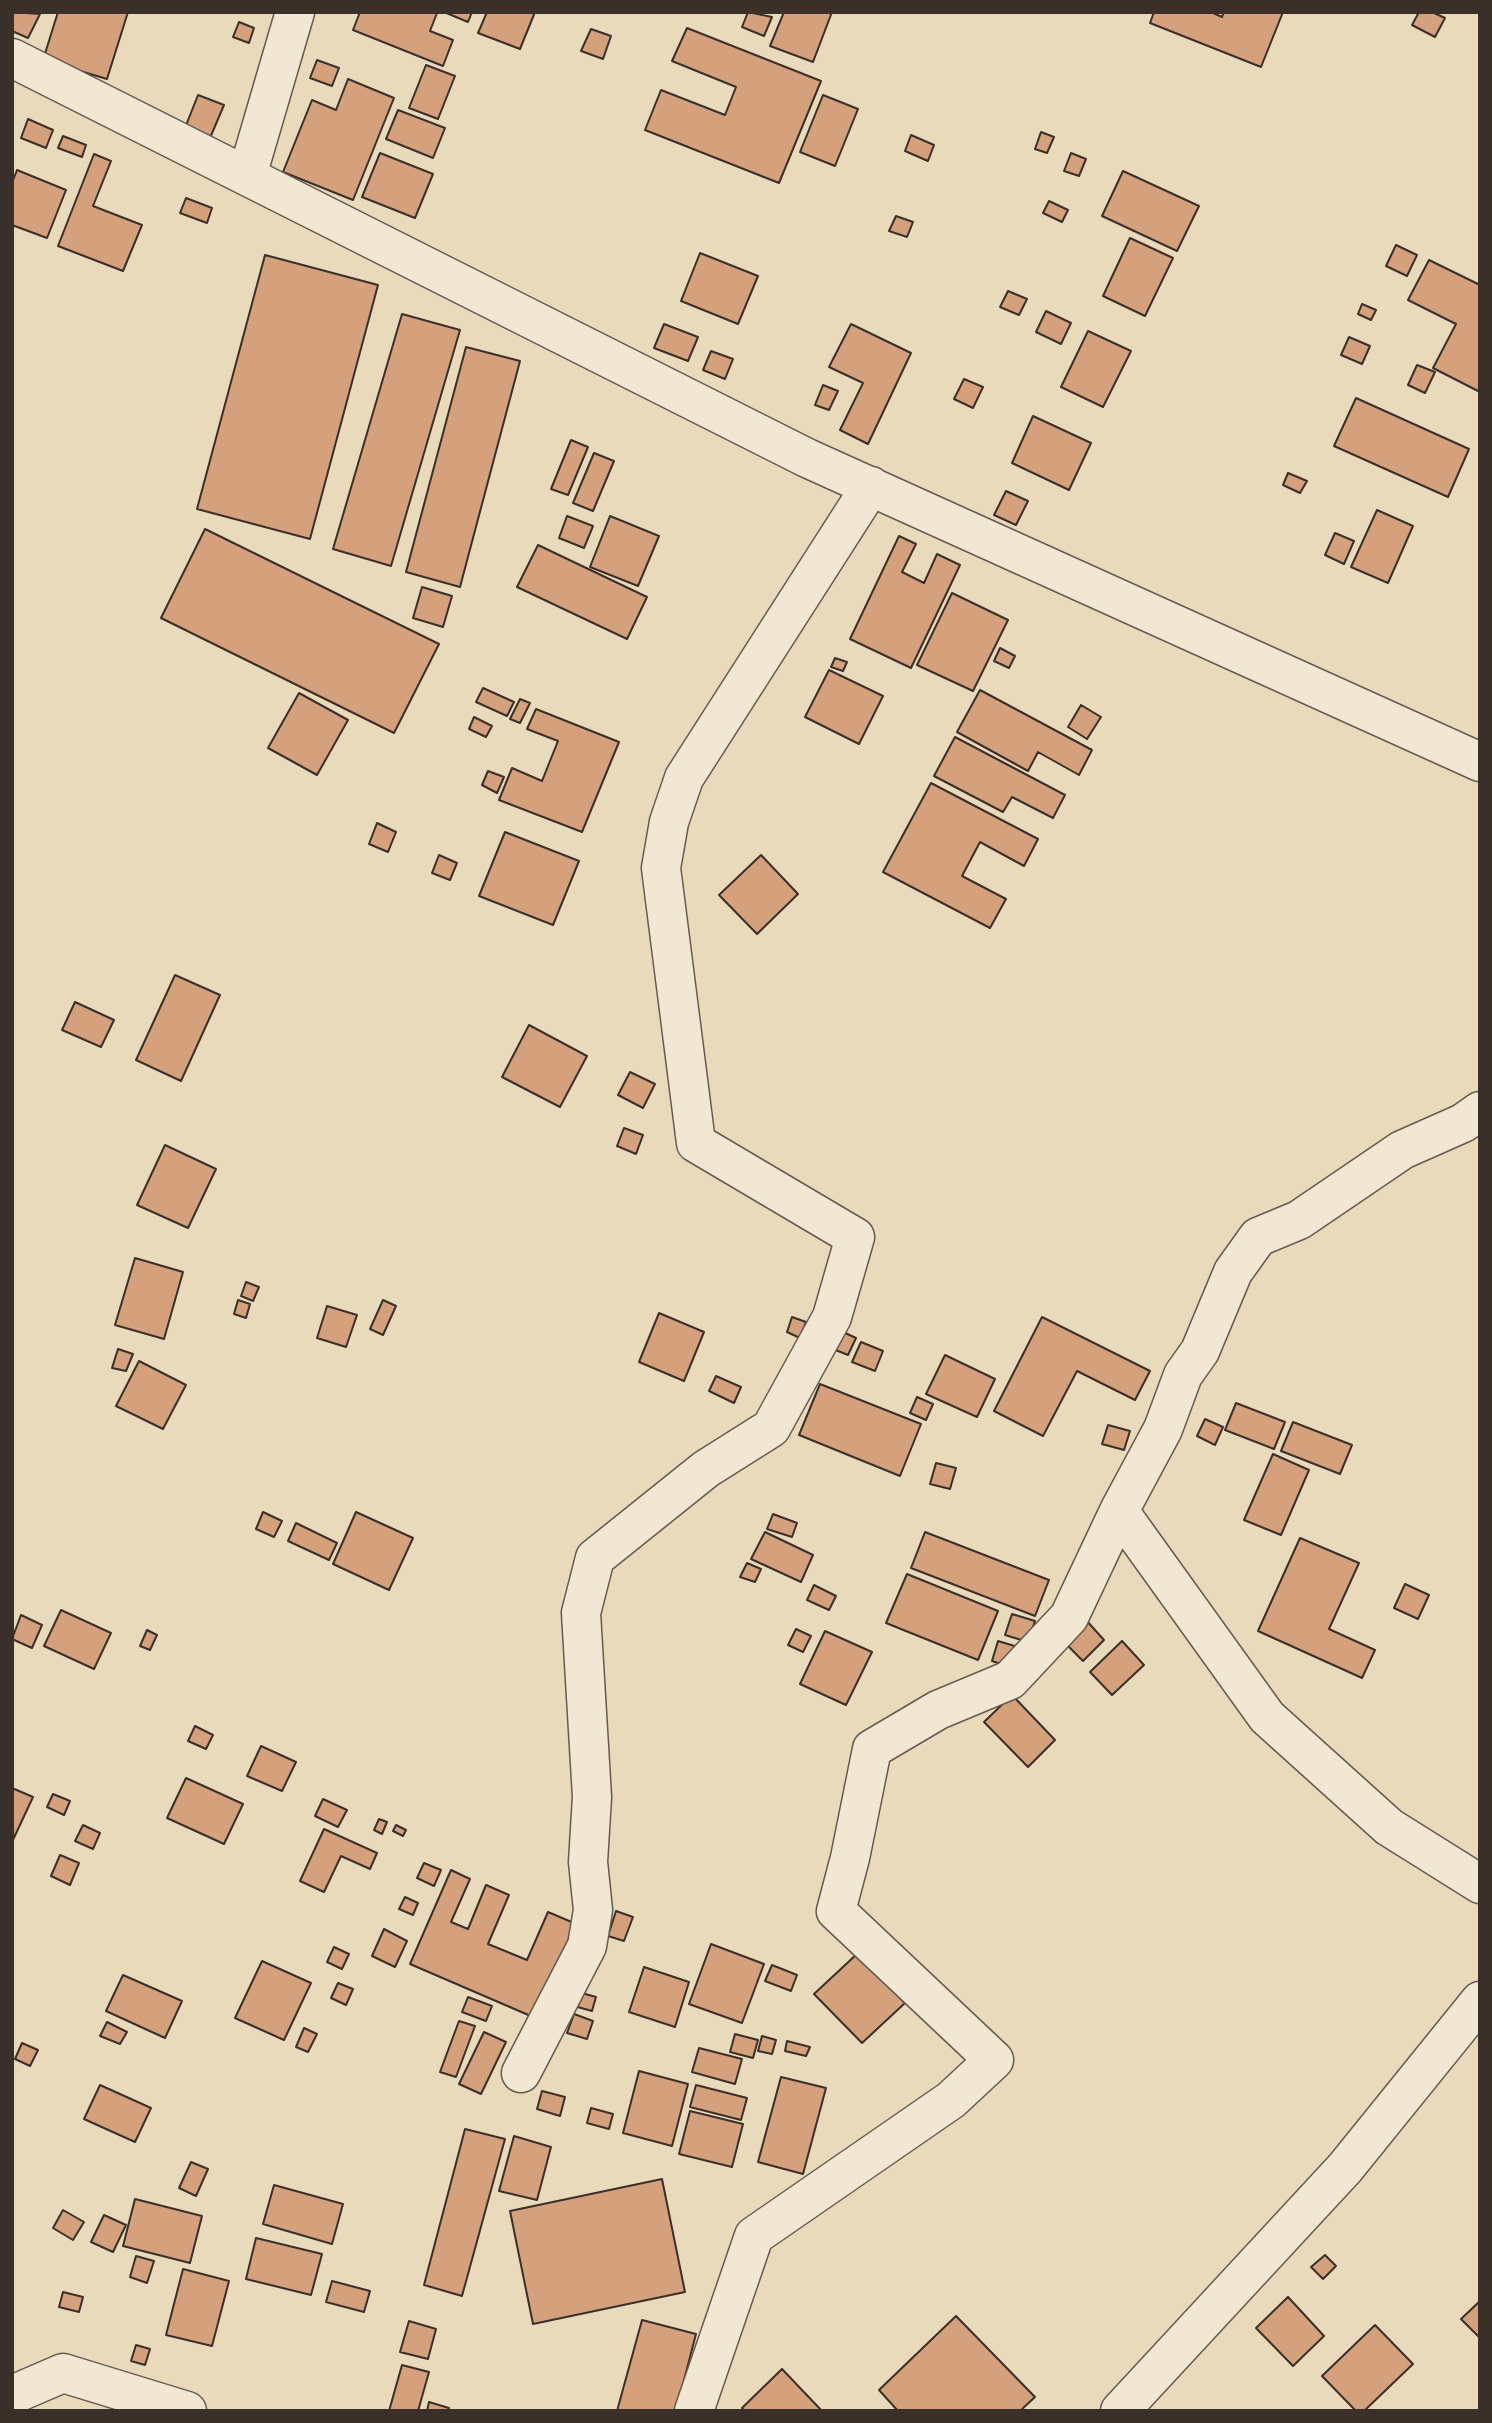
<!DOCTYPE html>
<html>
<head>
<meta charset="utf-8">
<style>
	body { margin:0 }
	#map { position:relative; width:1492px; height:2423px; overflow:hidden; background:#eadabc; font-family:"Libre Bodoni",serif }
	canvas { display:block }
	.frame { position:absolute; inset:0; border:14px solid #3a2f29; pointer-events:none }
</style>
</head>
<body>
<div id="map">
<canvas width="1492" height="2423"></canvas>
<div class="frame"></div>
</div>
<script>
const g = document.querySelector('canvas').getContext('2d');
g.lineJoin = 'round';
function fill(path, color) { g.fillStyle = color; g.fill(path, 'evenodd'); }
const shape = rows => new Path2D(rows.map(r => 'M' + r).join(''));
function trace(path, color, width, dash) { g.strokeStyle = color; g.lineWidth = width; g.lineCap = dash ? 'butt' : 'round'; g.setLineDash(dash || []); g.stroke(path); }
const building = shape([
	[12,12,40,14,28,38,12,31,12,12],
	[58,12,128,12,107,79,43,60,58,12],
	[360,12,437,13,430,31,453,40,443,66,353,30,360,12],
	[444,12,472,12,468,22,444,12],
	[487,12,535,12,520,49,478,33,487,12],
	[748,12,772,17,764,36,742,27,748,12],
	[784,12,832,12,813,62,770,46,784,12],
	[1154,12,1211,12,1222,17,1224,12,1283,12,1261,67,1150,23,1154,12],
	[1419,12,1432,12,1445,18,1435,37,1412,25,1419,12],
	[239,22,254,28,249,43,233,37,239,22],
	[687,28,821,81,779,183,645,130,661,90,725,115,736,87,672,61,687,28],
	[591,29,611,36,603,59,581,51,591,29],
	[317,60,339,68,332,86,310,78,317,60],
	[426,65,455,76,438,119,409,108,426,65],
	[348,79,394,98,353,200,283,172,312,100,336,110,348,79],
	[198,95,224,105,210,138,185,128,198,95],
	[823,95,858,109,835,166,800,152,823,95],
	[398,110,445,128,433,158,386,139,398,110],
	[28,119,53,130,46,148,21,138,28,119],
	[1041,132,1054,137,1047,153,1035,149,1041,132],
	[911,135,934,145,928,161,905,151,911,135],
	[63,136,86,145,82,157,58,148,63,136],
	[380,153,433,174,415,218,362,197,380,153],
	[1071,153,1086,159,1079,176,1064,171,1071,153],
	[94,154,111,161,93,206,142,225,123,271,58,246,94,154],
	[17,170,66,190,47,238,12,225,12,183,17,170],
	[1123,171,1199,206,1177,251,1102,216,1123,171],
	[186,198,212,208,207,223,180,213,186,198],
	[1049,201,1068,210,1062,222,1043,213,1049,201],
	[896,216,913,222,907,237,889,231,896,216],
	[1130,238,1173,258,1145,316,1103,296,1130,238],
	[1396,245,1417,255,1407,276,1386,266,1396,245],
	[700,253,758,276,738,324,681,301,700,253],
	[265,255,378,285,310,539,197,509,265,255],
	[1429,260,1480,285,1480,392,1433,368,1456,324,1408,300,1429,260],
	[1008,291,1027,299,1019,315,1000,307,1008,291],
	[1362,304,1376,310,1371,320,1358,314,1362,304],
	[1046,311,1071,323,1061,344,1036,332,1046,311],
	[402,314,460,330,391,566,333,549,402,314],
	[664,324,698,337,688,361,654,348,664,324],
	[851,324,911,353,868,444,840,430,863,383,829,367,851,324],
	[1088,331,1131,351,1103,407,1061,387,1088,331],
	[1349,337,1370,346,1362,364,1341,355,1349,337],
	[466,347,520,361,460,587,406,572,466,347],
	[711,351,733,359,725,379,703,370,711,351],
	[1417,365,1435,372,1425,393,1408,385,1417,365],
	[964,379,983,387,973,408,954,399,964,379],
	[823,385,838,391,829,410,815,405,823,385],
	[1356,398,1469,449,1448,497,1334,446,1356,398],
	[1033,416,1091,443,1069,490,1012,463,1033,416],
	[571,440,588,447,568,495,551,489,571,440],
	[594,453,614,461,593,511,573,503,594,453],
	[1288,473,1307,481,1300,493,1283,485,1288,473],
	[1006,491,1028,501,1016,525,994,515,1006,491],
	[1377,510,1413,526,1388,583,1351,567,1377,510],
	[567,516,593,526,584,548,559,538,567,516],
	[610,516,659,536,638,586,590,567,610,516],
	[205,529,439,644,394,733,161,618,205,529],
	[1335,533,1354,541,1344,564,1325,555,1335,533],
	[899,536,916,544,902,572,924,583,937,554,960,565,911,668,850,639,899,536],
	[538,545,647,597,627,639,517,587,538,545],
	[422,587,452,596,443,627,413,618,422,587],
	[952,593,1008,620,973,691,917,665,952,593],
	[1000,648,1015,656,1009,668,994,661,1000,648],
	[835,658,847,662,843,671,831,667,835,658],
	[829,670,883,696,859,744,805,717,829,670],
	[483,688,514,702,507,716,476,702,483,688],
	[980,690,1092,750,1079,775,1038,752,1028,771,957,732,980,690],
	[299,693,348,720,317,775,268,748,299,693],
	[520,699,530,703,520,723,510,719,520,699],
	[1081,705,1101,717,1087,739,1068,727,1081,705],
	[536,709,619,742,582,832,499,800,512,768,542,781,558,741,527,729,536,709],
	[474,717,492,726,486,737,469,729,474,717],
	[955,737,1065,795,1053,818,1012,797,1003,812,934,776,955,737],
	[488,771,504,777,497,793,482,785,488,771],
	[931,783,1038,839,1024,866,980,842,962,876,1006,899,990,928,883,872,931,783],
	[377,823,396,832,388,852,369,844,377,823],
	[505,832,579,861,553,925,479,896,505,832],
	[439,855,457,863,450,880,432,873,439,855],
	[761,855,798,894,757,934,719,895,761,855],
	[175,975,220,995,181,1081,136,1060,175,975],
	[75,1002,114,1020,101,1047,62,1030,75,1002],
	[529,1025,587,1056,560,1107,502,1077,529,1025],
	[630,1072,655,1084,643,1108,618,1095,630,1072],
	[624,1128,643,1135,636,1154,617,1146,624,1128],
	[165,1145,216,1169,188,1228,137,1205,165,1145],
	[135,1258,183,1272,164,1339,115,1325,135,1258],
	[246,1282,259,1287,253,1301,241,1296,246,1282],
	[238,1300,250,1304,246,1318,234,1314,238,1300],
	[383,1300,396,1306,383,1335,370,1329,383,1300],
	[327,1306,357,1315,346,1347,317,1338,327,1306],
	[659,1313,704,1332,684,1381,639,1362,659,1313],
	[792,1317,806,1322,800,1338,787,1332,792,1317],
	[1042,1317,1150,1371,1135,1400,1077,1371,1043,1436,994,1411,1042,1317],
	[841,1331,856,1338,848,1355,833,1349,841,1331],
	[861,1342,883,1351,875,1371,852,1362,861,1342],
	[118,1349,133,1354,126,1371,112,1368,118,1349],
	[945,1355,995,1379,977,1417,926,1394,945,1355],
	[139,1361,186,1385,163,1429,116,1406,139,1361],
	[716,1376,741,1387,734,1403,709,1391,716,1376],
	[820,1384,921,1424,900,1476,799,1435,820,1384],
	[917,1397,933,1404,926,1420,910,1413,917,1397],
	[1236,1403,1285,1422,1274,1449,1225,1430,1236,1403],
	[1205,1419,1223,1427,1215,1445,1197,1436,1205,1419],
	[1293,1422,1352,1445,1340,1474,1281,1451,1293,1422],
	[1108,1425,1130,1431,1124,1450,1102,1444,1108,1425],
	[1273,1454,1309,1470,1281,1535,1244,1520,1273,1454],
	[936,1463,956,1468,950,1489,930,1484,936,1463],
	[263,1512,282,1521,274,1537,256,1529,263,1512],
	[356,1512,413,1538,389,1590,333,1564,356,1512],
	[773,1514,797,1523,792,1537,767,1529,773,1514],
	[296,1523,337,1543,329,1560,288,1541,296,1523],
	[765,1532,813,1555,801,1582,751,1559,765,1532],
	[925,1532,1049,1580,1035,1616,911,1568,925,1532],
	[1300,1538,1359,1563,1329,1629,1375,1650,1362,1678,1258,1631,1300,1538],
	[747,1563,761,1569,755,1582,740,1577,747,1563],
	[907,1574,998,1611,978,1660,886,1623,907,1574],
	[1405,1584,1429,1595,1418,1619,1394,1608,1405,1584],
	[814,1585,836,1596,829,1610,807,1600,814,1585],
	[61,1610,111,1633,94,1669,44,1646,61,1610],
	[1012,1614,1035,1621,1028,1642,1005,1635,1012,1614],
	[21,1615,42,1625,32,1648,12,1639,21,1615],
	[1086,1620,1104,1640,1083,1661,1064,1642,1086,1620],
	[796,1629,811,1636,803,1652,788,1645,796,1629],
	[147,1630,157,1635,150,1650,140,1646,147,1630],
	[825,1631,872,1652,846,1705,800,1684,825,1631],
	[998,1641,1018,1647,1012,1668,992,1661,998,1641],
	[1122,1641,1144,1665,1112,1695,1090,1672,1122,1641],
	[1012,1695,1055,1740,1028,1767,984,1722,1012,1695],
	[195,1726,213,1735,206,1749,188,1741,195,1726],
	[261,1746,296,1762,282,1791,247,1776,261,1746],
	[186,1778,243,1804,224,1844,167,1818,186,1778],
	[12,1788,33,1797,12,1842,12,1788],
	[53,1794,70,1801,64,1815,47,1807,53,1794],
	[323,1799,347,1810,338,1827,315,1816,323,1799],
	[379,1819,387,1822,382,1834,374,1830,379,1819],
	[83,1825,100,1833,93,1849,75,1841,83,1825],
	[396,1825,406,1830,403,1836,393,1831,396,1825],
	[324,1829,377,1853,370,1869,341,1856,324,1892,300,1881,324,1829],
	[60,1855,79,1863,70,1885,51,1876,60,1855],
	[424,1863,441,1870,434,1886,417,1878,424,1863],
	[451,1870,470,1879,451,1922,468,1929,486,1885,509,1895,488,1944,527,1960,548,1912,581,1926,540,2020,410,1964,451,1870],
	[405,1897,418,1903,413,1915,399,1909,405,1897],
	[616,1911,633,1917,624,1941,608,1936,616,1911],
	[384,1929,407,1941,395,1967,372,1956,384,1929],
	[711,1944,764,1964,742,2023,689,2004,711,1944],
	[334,1947,349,1954,342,1969,327,1962,334,1947],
	[858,1953,905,2003,862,2043,814,1994,858,1953],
	[262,1961,311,1983,284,2040,235,2018,262,1961],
	[772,1965,797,1975,791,1991,765,1981,772,1965],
	[644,1967,689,1982,675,2027,629,2012,644,1967],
	[123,1975,182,2001,165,2038,106,2011,123,1975],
	[338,1983,353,1989,346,2005,331,1998,338,1983],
	[578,1992,596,1997,592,2011,574,2006,578,1992],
	[468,1997,492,2006,486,2021,462,2012,468,1997],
	[574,2014,593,2021,587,2039,567,2033,574,2014],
	[459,2021,475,2026,456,2077,440,2072,459,2021],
	[107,2022,127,2032,120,2044,100,2036,107,2022],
	[304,2028,317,2034,308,2052,296,2047,304,2028],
	[484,2032,506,2042,481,2094,459,2084,484,2032],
	[735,2034,758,2040,753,2058,730,2052,735,2034],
	[762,2036,776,2040,772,2054,758,2051,762,2036],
	[787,2041,810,2047,806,2056,785,2051,787,2041],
	[22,2043,38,2050,30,2066,15,2059,22,2043],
	[699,2048,742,2059,735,2084,692,2072,699,2048],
	[639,2071,688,2084,672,2146,623,2133,639,2071],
	[781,2077,826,2088,803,2174,758,2162,781,2077],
	[100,2085,151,2108,135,2142,84,2119,100,2085],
	[696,2085,747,2098,741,2120,690,2107,696,2085],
	[542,2091,565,2097,560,2116,537,2109,542,2091],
	[591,2108,613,2114,609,2129,587,2123,591,2108],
	[690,2111,743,2124,732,2167,679,2154,690,2111],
	[465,2129,505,2139,462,2296,424,2285,465,2129],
	[514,2136,551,2147,537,2200,499,2191,514,2136],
	[191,2162,208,2169,196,2196,179,2188,191,2162],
	[662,2179,685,2292,533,2324,510,2211,662,2179],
	[274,2185,343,2204,332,2244,263,2224,274,2185],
	[135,2199,202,2216,190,2263,123,2246,135,2199],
	[63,2210,84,2222,73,2240,53,2228,63,2210],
	[104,2215,126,2225,113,2252,91,2242,104,2215],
	[256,2238,322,2254,311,2295,246,2279,256,2238],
	[1325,2255,1336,2266,1323,2279,1311,2267,1325,2255],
	[136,2256,154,2261,147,2283,130,2277,136,2256],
	[183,2269,229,2281,212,2346,166,2335,183,2269],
	[332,2281,370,2291,364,2312,326,2302,332,2281],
	[63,2292,83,2297,79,2312,59,2307,63,2292],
	[1288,2297,1324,2336,1293,2366,1256,2328,1288,2297],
	[1480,2301,1480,2338,1461,2319,1480,2301],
	[956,2316,1035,2397,1020,2411,898,2411,879,2390,956,2316],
	[642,2320,696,2334,676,2411,617,2411,642,2320],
	[409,2321,436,2329,428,2359,400,2352,409,2321],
	[1375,2325,1413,2364,1364,2411,1356,2411,1322,2376,1375,2325],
	[136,2345,150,2349,145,2365,131,2361,136,2345],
	[402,2365,429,2372,418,2411,389,2411,402,2365],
	[782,2369,822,2411,745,2411,742,2408,782,2369],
	[429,2402,449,2408,448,2411,427,2411,429,2402]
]);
fill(building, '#d5a07c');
trace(building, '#3a2f29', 2);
const street = shape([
	[12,58,807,458,1480,762],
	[247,176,295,12],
	[1119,1511,1267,1717,1389,1827,1480,1884],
	[521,2073,587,1946,593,1910,588,1862,592,1797,581,1613,595,1558,706,1469,771,1428,832,1317,855,1237,696,1143,661,868,669,822,684,778,871,486],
	[12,2395,63,2373,187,2411],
	[694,2411,754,2236,951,2100,994,2060,836,1911,850,1858,872,1749,938,1710,1010,1680,1069,1617,1119,1511,1163,1429,1183,1375,1200,1351,1233,1272,1258,1237,1299,1220,1402,1150,1463,1123,1480,1111],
	[1120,2411,1345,2168,1480,2001]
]);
trace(street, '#665a4e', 41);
trace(street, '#f1e7d3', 38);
</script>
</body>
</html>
